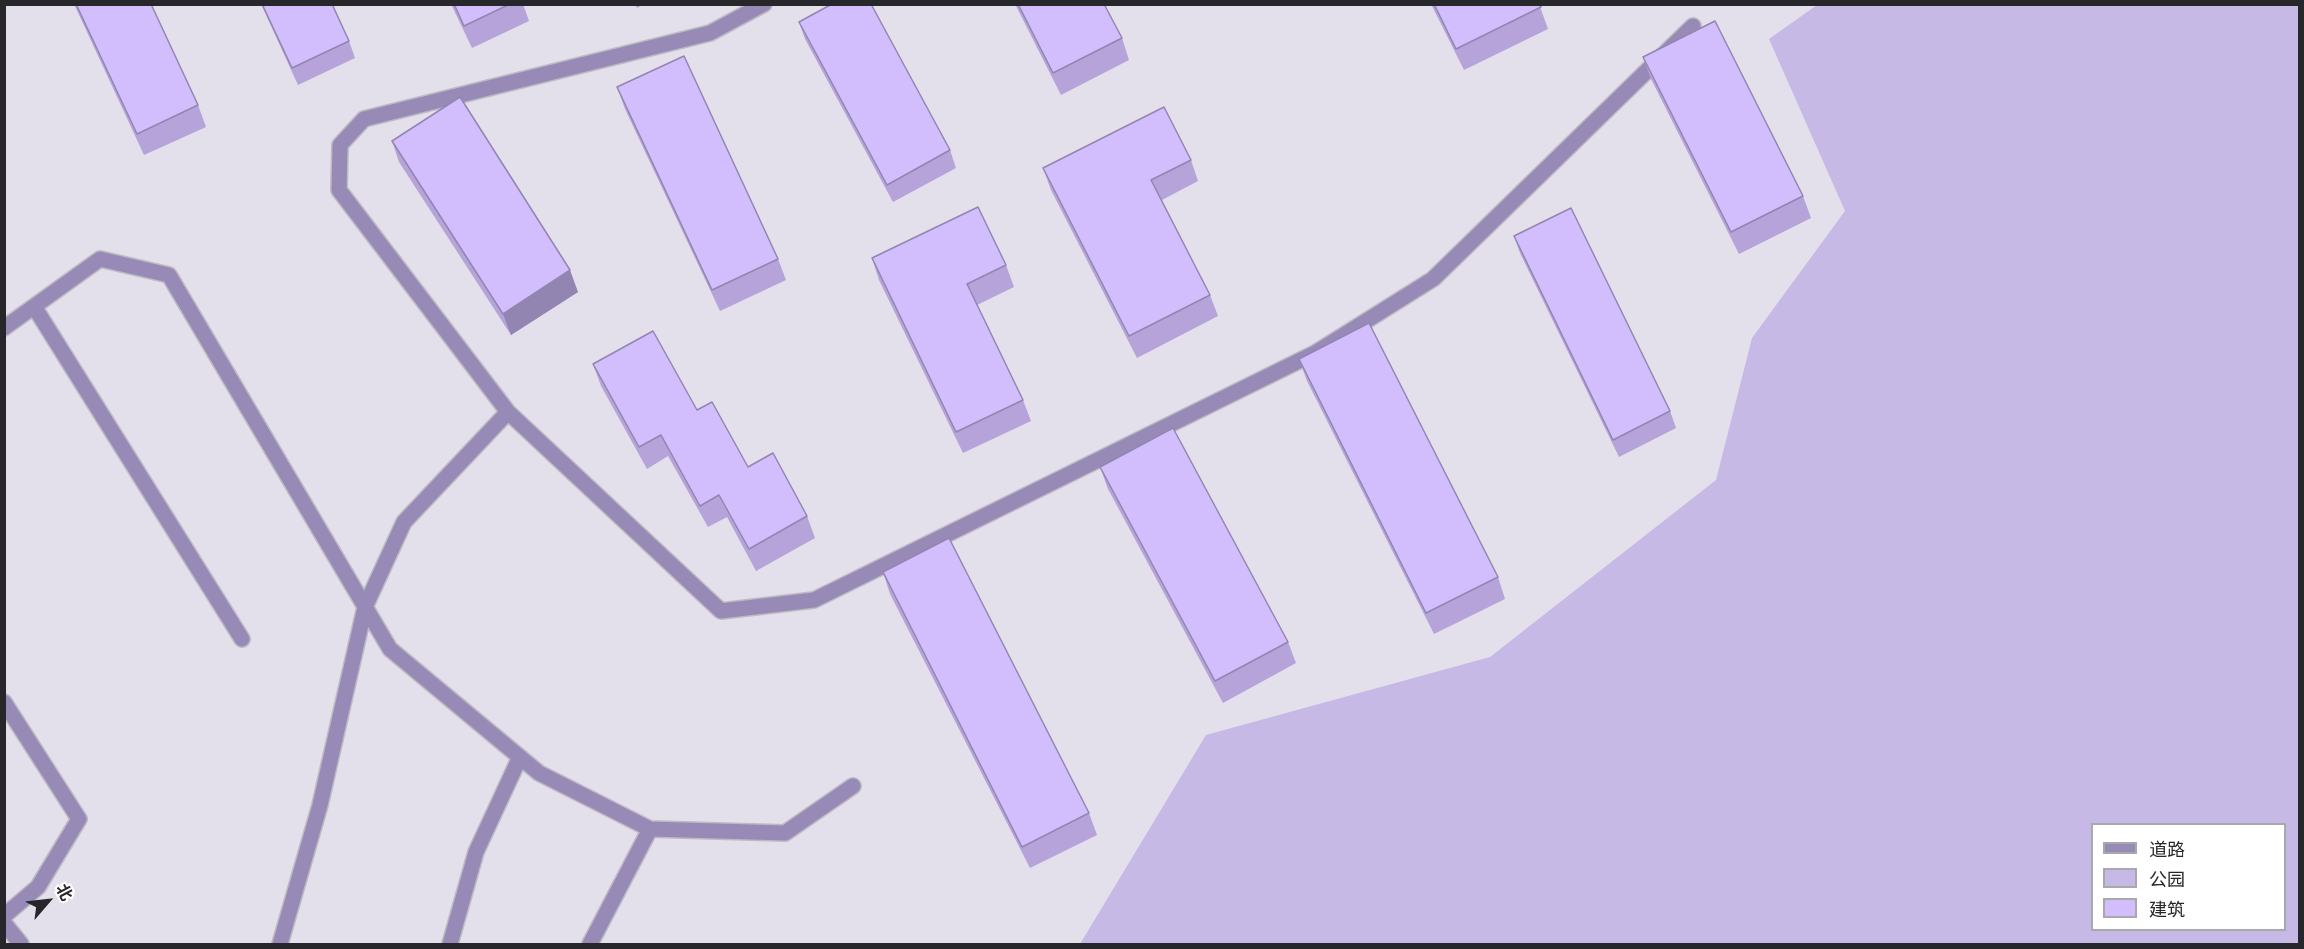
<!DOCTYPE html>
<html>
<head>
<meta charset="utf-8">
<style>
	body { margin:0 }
	#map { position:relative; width:2304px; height:949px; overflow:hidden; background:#e3dfeb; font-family:"Fira Sans","Noto Sans SC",sans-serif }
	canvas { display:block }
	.frame { position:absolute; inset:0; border:6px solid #27262a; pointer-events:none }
	.legend { position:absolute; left:2091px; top:823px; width:195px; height:108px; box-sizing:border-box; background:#fff; border:2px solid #a9a8aa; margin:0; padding:8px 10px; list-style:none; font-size:18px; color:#27262a }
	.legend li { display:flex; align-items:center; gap:12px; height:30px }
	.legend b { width:30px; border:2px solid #a9a8aa }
	.north { position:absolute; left:18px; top:871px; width:60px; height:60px; -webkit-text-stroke:4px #fff; paint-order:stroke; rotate:62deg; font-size:16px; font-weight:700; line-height:24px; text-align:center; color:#27262a }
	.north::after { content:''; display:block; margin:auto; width:21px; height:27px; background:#27262a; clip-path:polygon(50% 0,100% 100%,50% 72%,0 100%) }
</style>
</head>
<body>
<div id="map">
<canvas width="2304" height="949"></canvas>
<div class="frame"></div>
<ul class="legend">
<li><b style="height:8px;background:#988ab6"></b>道路</li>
<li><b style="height:16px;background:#c7b9e5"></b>公园</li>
<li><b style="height:16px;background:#d2befd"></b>建筑</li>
</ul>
<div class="north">北</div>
</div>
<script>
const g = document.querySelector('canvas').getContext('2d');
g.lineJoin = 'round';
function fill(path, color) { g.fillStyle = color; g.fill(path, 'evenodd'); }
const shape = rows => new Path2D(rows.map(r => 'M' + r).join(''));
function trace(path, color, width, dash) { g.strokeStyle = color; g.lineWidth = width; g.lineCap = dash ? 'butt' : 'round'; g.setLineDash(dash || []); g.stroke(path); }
fill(shape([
	[1817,5,2299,5,2299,944,1080,944,1206,735,1490,657,1716,480,1752,338,1845,211,1769,39],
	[2092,824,2284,824,2284,930,2092,930]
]), '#c7b9e5');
const minor = shape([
	[764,4,710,33,364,119,340,145,339,190,508,412,721,611,814,600,1315,353,1433,279,1693,26],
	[35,308,242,639],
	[4,328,100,259,169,275,390,649,539,773,650,829,785,833,853,786],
	[4,702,79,819,38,887,4,916],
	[4,923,21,944],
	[280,944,320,805,365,607,404,522,508,412],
	[450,944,476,852,520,757],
	[590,944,650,829]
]);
trace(minor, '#bdbac4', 18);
trace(minor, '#988ab6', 15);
fill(shape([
	[74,4,151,4,198,105,206,127,144,155],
	[261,4,332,4,349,41,355,58,298,85],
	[451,4,523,4,529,21,472,48],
	[635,4,644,4,637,8],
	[1015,4,1104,4,1122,38,1129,60,1061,95],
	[1431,4,1539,4,1548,29,1464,70],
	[799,22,950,150,956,168,893,202,805,39],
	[1643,57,1803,196,1811,218,1739,254,1651,79],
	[617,87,778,259,786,280,720,311,625,109],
	[392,141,578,292,511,335,399,162],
	[1191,160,1198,181,1162,200,1210,295,1218,316,1137,358,1051,190,1043,168],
	[1514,236,1670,411,1676,428,1619,457,1520,253],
	[872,258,1006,265,1014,287,977,305,1023,400,1031,421,963,453,879,280],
	[1299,359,1498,577,1505,599,1434,634,1307,381],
	[593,364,697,410,748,467,807,516,815,538,756,571,727,517,708,527,668,456,647,469,601,386],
	[1100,467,1288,642,1296,663,1223,703,1108,489],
	[883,572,1089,813,1097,835,1030,868,890,594]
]), '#b5a3da');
fill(shape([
	[570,270,578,292,511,335,503,314]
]), '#9385b1');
const building = shape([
	[76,4,151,4,198,105,137,134,76,4],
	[262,4,332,4,349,41,292,68,262,4],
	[454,4,510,4,464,26,454,4],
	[832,4,871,4,950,150,887,185,799,22,832,4],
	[1018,4,1104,4,1122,38,1053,73,1018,4],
	[1434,4,1539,4,1541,7,1456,49,1434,4],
	[1715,21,1803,196,1731,232,1643,57,1715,21],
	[684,56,778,259,712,290,617,87,684,56],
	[460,97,570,270,503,314,392,141,460,97],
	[1164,107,1191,160,1151,180,1210,295,1129,336,1043,168,1164,107],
	[978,207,1006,265,967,284,1023,400,956,432,872,258,978,207],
	[1571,208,1670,411,1613,440,1514,236,1571,208],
	[1369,323,1498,577,1426,613,1299,359,1369,323],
	[653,331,697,410,712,402,748,467,773,453,807,516,749,549,719,495,700,506,661,435,639,447,593,364,653,331],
	[1173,428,1288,642,1215,681,1100,467,1173,428],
	[949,538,1089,813,1022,847,883,572,949,538]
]);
fill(building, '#d2befd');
trace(building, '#9385b1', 1.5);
</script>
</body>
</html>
